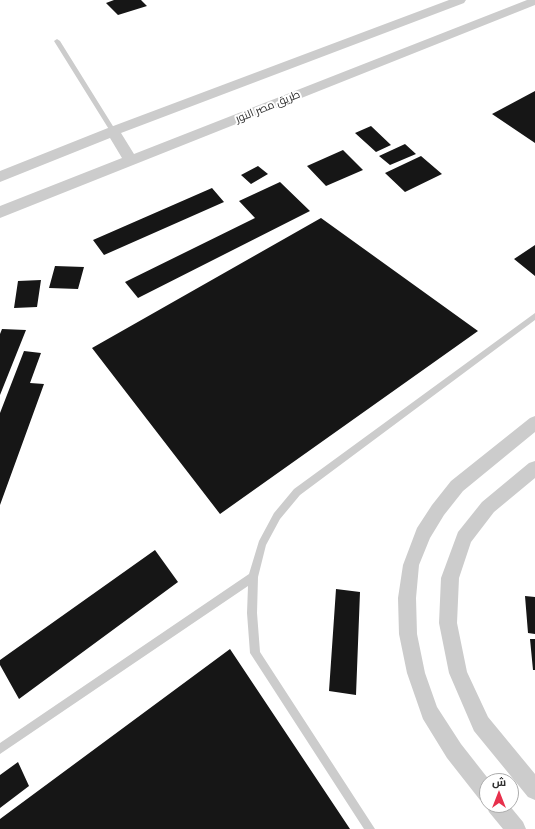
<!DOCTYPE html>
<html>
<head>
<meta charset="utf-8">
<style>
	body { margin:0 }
	#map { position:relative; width:535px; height:829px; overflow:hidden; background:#fff; font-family:"Space Grotesk",Cairo,sans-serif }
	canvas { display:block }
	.north { position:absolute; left:479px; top:773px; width:40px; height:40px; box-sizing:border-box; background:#fff; border:1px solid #acacac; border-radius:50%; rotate:0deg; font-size:11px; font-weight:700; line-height:16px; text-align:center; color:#2f2f2f }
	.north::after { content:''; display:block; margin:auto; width:14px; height:18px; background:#e7304c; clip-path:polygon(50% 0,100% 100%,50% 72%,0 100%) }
</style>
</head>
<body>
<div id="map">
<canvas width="535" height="829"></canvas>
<div class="north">ش</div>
</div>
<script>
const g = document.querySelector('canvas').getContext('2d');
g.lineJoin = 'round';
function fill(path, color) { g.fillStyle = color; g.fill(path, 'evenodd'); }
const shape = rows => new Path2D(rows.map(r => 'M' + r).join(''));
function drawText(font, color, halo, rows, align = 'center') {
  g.font = font + ' "Space Grotesk",Cairo,sans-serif'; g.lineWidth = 4; g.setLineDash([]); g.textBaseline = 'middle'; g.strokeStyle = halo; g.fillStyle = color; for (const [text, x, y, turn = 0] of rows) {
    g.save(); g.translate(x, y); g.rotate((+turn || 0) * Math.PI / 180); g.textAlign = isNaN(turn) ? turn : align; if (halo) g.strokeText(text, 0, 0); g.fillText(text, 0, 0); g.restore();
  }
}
fill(shape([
	[114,0,141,0,147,6,118,15,106,3],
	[535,91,535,143,492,114],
	[371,126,391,145,376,152,355,133],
	[405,144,416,154,390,165,379,156],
	[343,150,363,170,326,186,307,166],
	[421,156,442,174,405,192,385,173],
	[258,166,268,174,251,184,241,175],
	[280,182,310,211,138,298,125,282,255,218,239,201],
	[212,188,224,202,104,255,93,240],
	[321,218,478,331,220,514,92,348],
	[535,245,535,276,514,259],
	[55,266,84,267,78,289,49,288],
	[41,280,37,307,14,308,18,281],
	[2,329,26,330,0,395,0,334],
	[24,351,41,353,30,383,44,384,0,505,0,413],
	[155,550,178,582,19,699,0,665,0,660],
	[336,589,360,592,356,695,329,691],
	[525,596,535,597,535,634,528,633],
	[530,639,535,639,535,670,533,670],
	[230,649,350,829,0,829,0,819],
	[18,762,29,786,0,808,0,775]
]), '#161616');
fill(shape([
	[57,39,60,41,116,131,115,132,113,133,110,131,54,41,57,39],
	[535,313,535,320,300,495,280,519,266,545,258,577,257,613,260,652,375,829,364,829,252,656,250,653,247,613,248,586,0,754,0,743,249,574,259,541,274,513,294,489,535,313]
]), '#ccc');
fill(shape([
	[535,416,535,432,463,491,444,515,430,538,419,565,416,598,417,634,425,673,437,707,461,744,490,781,487,781,487,805,509,805,523,822,526,829,503,829,489,812,486,805,487,803,480,800,447,758,423,719,407,673,399,634,398,598,403,565,417,528,432,505,451,481,530,418,535,416],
	[535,461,535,478,494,512,471,542,459,578,457,623,467,672,488,717,535,774,535,800,528,797,474,731,449,673,439,623,441,578,458,532,482,502,529,463,535,461]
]), '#ccc');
fill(shape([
	[449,0,466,0,464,3,121,133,134,154,527,0,535,0,535,5,0,218,0,206,122,158,110,138,0,182,0,171,108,128,449,0]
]), '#ccc');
drawText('11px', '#2f2f2f', '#fff', [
	["طريق مصر النور",268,107,-22]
]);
</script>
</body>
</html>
